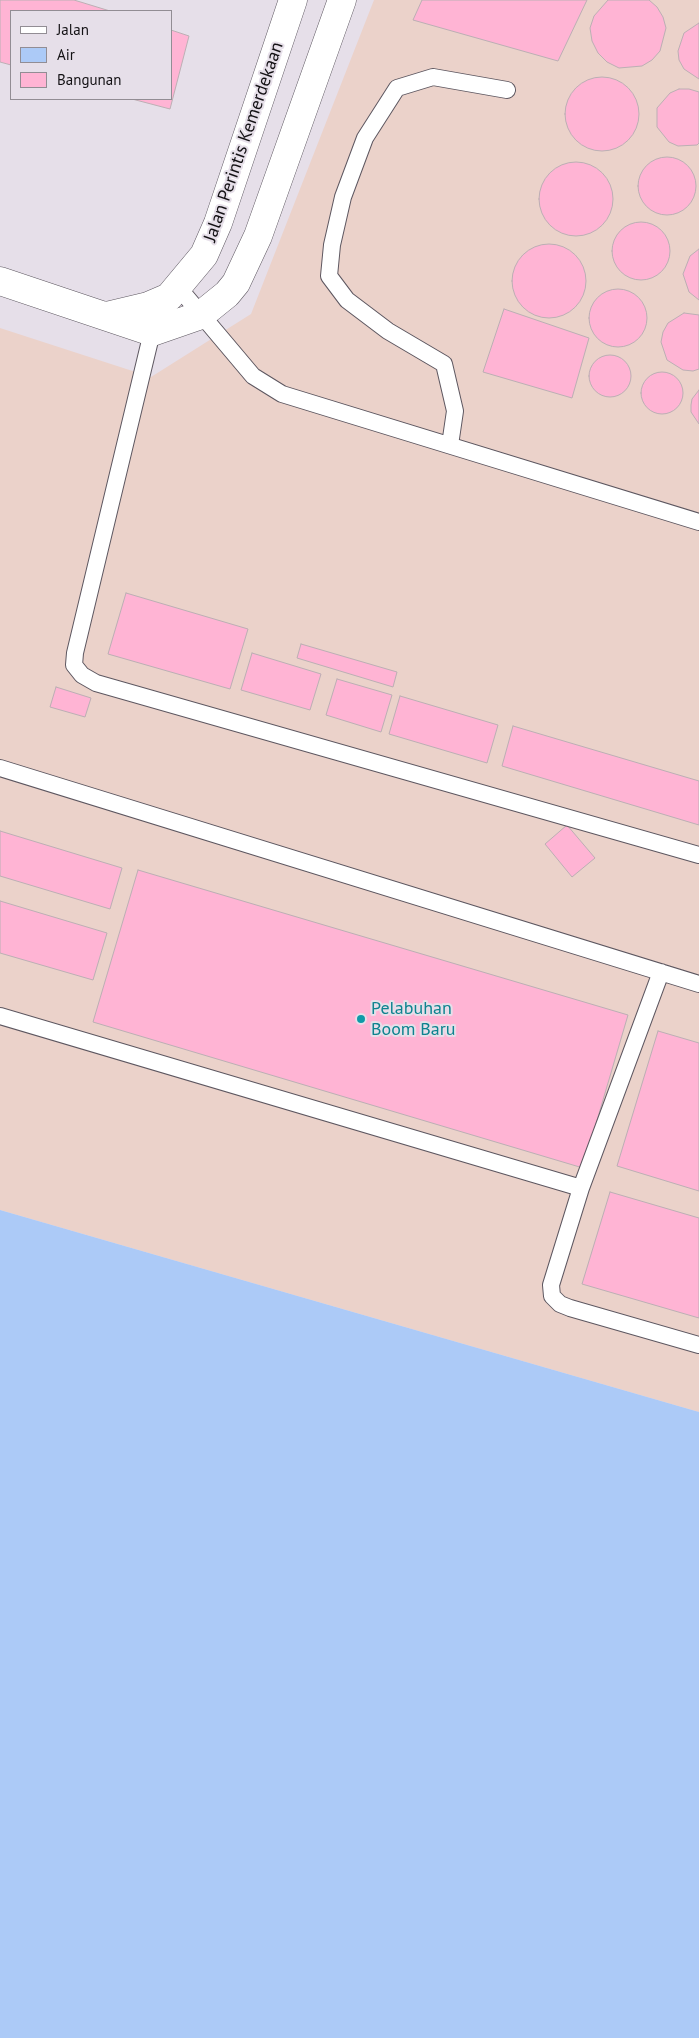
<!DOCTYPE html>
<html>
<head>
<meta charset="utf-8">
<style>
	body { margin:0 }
	#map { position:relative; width:699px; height:2038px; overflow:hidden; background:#e6dfe9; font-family:"PT Sans",sans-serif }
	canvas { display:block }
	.legend { position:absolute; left:10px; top:10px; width:162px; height:90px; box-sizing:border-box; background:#e6dfe9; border:1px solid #928d94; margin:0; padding:6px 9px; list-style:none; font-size:15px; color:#131114 }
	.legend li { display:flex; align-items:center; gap:10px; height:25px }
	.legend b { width:25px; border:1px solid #928d94 }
</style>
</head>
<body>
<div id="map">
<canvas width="699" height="2038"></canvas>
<ul class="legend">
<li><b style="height:6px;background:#fff"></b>Jalan</li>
<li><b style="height:14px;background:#accaf7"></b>Air</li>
<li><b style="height:14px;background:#ffb4d4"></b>Bangunan</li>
</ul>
</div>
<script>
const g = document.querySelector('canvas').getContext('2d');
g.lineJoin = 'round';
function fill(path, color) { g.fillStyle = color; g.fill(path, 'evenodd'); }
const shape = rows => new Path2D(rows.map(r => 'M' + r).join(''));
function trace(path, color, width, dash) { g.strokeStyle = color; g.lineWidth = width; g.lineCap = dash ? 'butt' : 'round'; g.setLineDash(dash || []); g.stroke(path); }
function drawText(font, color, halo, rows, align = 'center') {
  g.font = font + ' "PT Sans",sans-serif'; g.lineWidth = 4; g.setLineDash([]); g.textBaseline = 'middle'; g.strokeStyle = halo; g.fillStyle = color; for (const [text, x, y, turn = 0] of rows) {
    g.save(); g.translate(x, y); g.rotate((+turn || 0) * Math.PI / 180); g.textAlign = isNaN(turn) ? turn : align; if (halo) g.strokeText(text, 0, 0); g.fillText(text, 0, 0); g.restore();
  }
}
fill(shape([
	[374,0,699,0,699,1412,0,1210,0,328,151,377,251,314]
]), '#ebd2ca');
fill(shape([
	[0,1210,699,1412,699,2038,0,2038]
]), '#accaf7');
const building = shape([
	[0,0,74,0,110,11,11,11,11,65,0,62,0,0],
	[422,0,587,0,558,61,413,20,422,0],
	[608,0,649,0,657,7,663,17,666,28,660,51,652,60,642,66,619,68,607,62,598,53,592,41,590,28,594,16,608,0],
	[699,23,699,79,684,69,679,60,678,51,684,33,699,23],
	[171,30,189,36,170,109,132,99,171,99,171,30],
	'565 114a37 37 0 1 1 74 0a37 37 0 1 1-74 0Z',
	[679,89,689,89,699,92,699,143,697,145,678,146,669,142,657,127,657,108,670,93,679,89],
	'638 186a29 29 0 1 1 58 0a29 29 0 1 1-58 0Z',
	'539 199a37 37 0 1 1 74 0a37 37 0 1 1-74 0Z',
	'612 251a29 29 0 1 1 58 0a29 29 0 1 1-58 0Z',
	'512 281a37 37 0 1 1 74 0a37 37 0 1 1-74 0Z',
	[699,249,699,300,689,292,683,274,690,256,699,249],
	'589 318a29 29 0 1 1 58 0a29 29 0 1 1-58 0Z',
	[504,309,589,338,572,398,483,372,504,309],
	[684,313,699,315,699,369,693,371,683,370,667,360,661,342,663,332,668,323,684,313],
	'589 376a21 21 0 1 1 42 0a21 21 0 1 1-42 0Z',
	'641 393a21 21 0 1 1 42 0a21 21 0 1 1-42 0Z',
	[699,390,699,424,691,412,691,405,692,399,699,390],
	[126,593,248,629,230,689,108,654,126,593],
	[301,644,397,672,393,687,297,658,301,644],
	[252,653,321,674,310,710,241,690,252,653],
	[337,679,392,695,381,732,326,715,337,679],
	[56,687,91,698,85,717,50,707,56,687],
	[400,696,498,725,487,763,389,734,400,696],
	[513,726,699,781,699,825,502,766,513,726],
	[567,825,595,858,572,877,545,844,567,825],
	[0,831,122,868,110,909,0,876,0,831],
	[138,870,628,1015,583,1168,93,1022,138,870],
	[0,901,107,933,93,980,0,953,0,901],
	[658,1031,699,1043,699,1191,617,1166,658,1031],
	[610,1192,699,1218,699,1318,582,1284,610,1192]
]);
fill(building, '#ffb4d4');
trace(building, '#bcafb4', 1);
const service = shape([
	[178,287,253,376,282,394,699,522],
	[151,325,152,332,75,653,74,665,82,675,96,683,699,855],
	[450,445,455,411,444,364,388,331,347,300,329,276,332,245,343,197,365,138,397,88,433,77,507,90],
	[0,768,699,984],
	[0,1016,581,1188,551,1285,552,1296,560,1304,570,1308,699,1345],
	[581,1188,661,972]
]);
const tertiary = shape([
	[0,281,152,332,201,315,227,294,236,283,258,236,342,0],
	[106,316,148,306,169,297,204,255,218,223,293,0]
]);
trace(service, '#5d5760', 18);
trace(tertiary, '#5d5760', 29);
trace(service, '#fff', 16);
trace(tertiary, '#fff', 28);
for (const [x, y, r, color] of [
	[361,1019,5,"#0f9aa8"]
]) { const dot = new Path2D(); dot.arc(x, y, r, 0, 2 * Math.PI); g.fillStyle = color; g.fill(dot); trace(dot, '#e6dfe9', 2); }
drawText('18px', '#131114', '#e6dfe9', [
	["Jalan Perintis Kemerdekaan",244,142,-71]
]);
drawText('18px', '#0d838f', '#e6dfe9', [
	["Pelabuhan",371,1009],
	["Boom Baru",371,1030]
], 'left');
</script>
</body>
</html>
